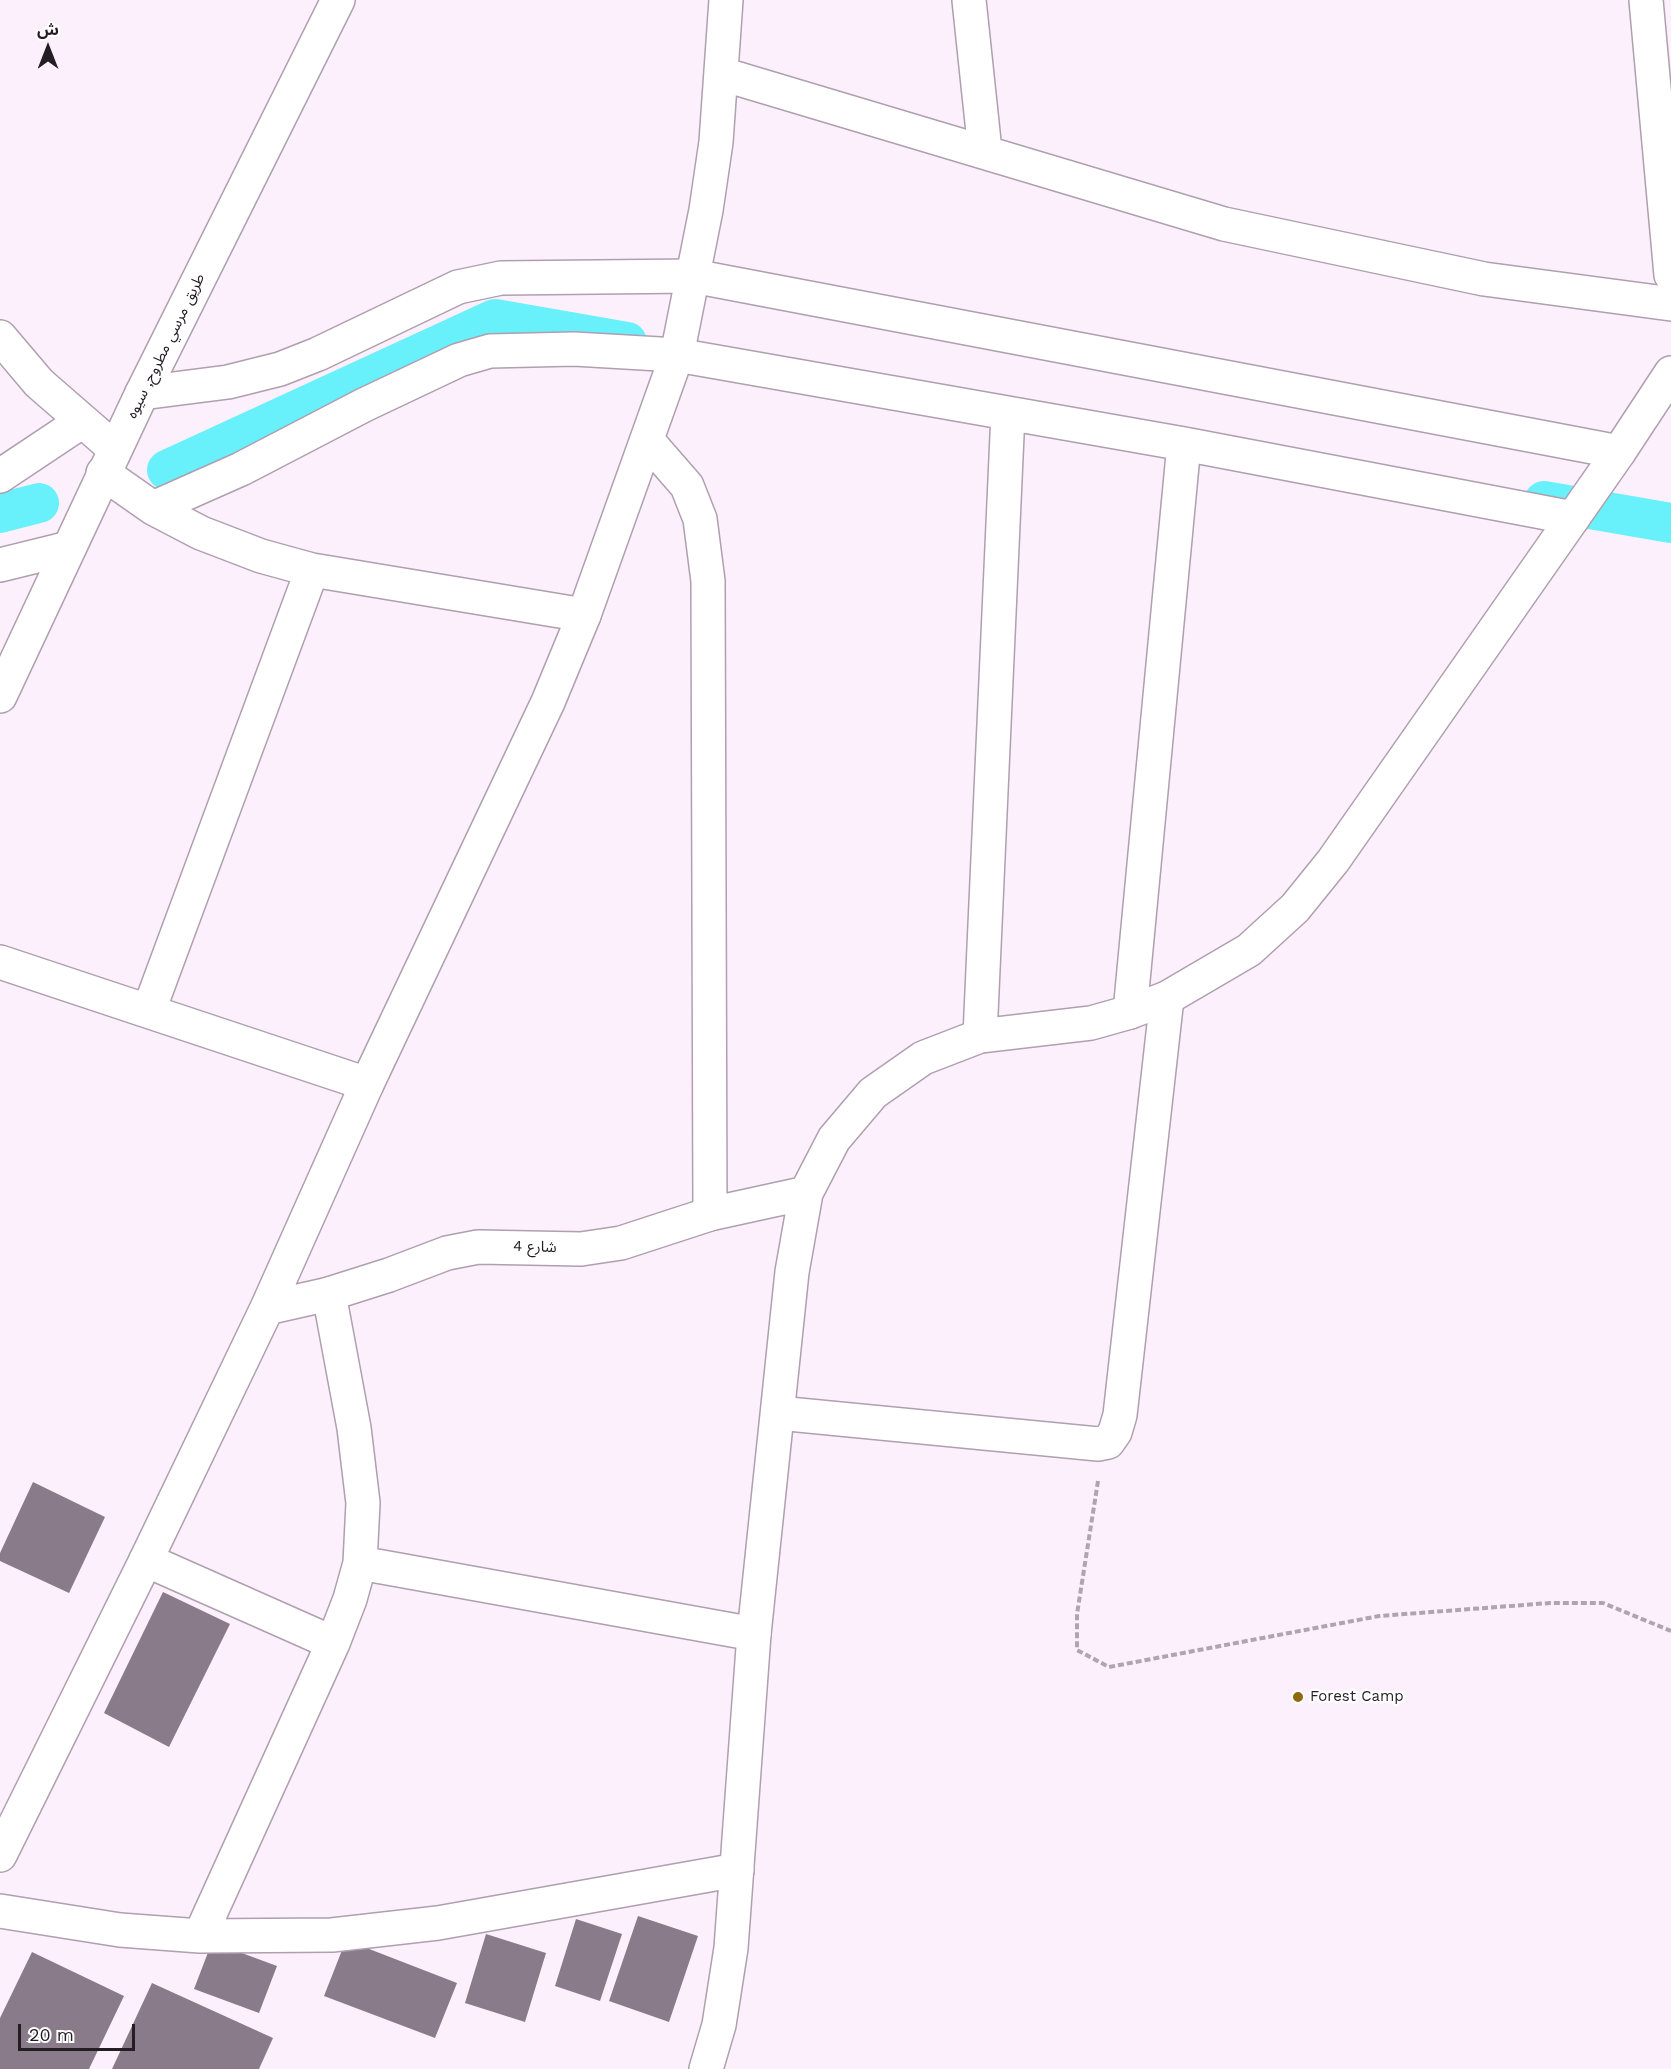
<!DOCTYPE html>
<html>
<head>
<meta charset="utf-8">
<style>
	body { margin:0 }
	#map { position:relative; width:1671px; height:2069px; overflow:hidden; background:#fdf0fd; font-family:"Work Sans","Noto Sans Arabic",sans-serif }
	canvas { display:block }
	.north { position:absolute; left:18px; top:18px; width:60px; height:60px; -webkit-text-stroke:4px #fff; paint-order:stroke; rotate:0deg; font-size:16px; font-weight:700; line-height:24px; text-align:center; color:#241d24 }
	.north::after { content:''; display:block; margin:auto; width:21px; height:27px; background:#241d24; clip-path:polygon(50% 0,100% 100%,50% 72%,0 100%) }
	.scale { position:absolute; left:18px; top:2024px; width:117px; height:27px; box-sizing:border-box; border:3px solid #241d24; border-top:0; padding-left:8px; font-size:18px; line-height:21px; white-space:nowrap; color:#241d24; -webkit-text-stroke:4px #fff; paint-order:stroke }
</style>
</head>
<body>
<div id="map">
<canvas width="1671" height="2069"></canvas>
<div class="north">ش</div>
<div class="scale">20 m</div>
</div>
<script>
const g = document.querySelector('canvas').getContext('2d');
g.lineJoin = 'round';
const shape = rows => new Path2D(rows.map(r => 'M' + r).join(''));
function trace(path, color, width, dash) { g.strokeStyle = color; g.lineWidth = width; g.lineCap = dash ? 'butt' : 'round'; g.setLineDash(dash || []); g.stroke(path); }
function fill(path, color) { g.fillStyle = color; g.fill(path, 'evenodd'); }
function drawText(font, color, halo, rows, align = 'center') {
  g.font = font + ' "Work Sans","Noto Sans Arabic",sans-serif'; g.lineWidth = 4.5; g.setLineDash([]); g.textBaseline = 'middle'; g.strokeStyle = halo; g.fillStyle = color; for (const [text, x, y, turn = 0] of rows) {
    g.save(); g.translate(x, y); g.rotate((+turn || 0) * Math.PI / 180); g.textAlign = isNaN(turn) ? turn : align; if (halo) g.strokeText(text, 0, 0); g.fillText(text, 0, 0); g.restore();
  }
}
trace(shape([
	[167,470,495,319,627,342],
	[1544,501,1671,523],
	[0,513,39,503]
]), '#68f0fb', 40);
fill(shape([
	[33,1482,105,1517,69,1593,0,1561,0,1553],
	[163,1592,230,1624,169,1747,104,1713],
	[638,1916,698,1936,669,2022,609,2001],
	[576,1919,622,1934,600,2001,555,1986],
	[486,1934,546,1953,525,2022,465,2003],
	[346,1940,457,1983,435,2038,324,1996],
	[212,1942,277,1966,259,2013,194,1989],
	[32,1952,124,1996,89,2069,0,2069,0,2018],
	[152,1983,273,2038,259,2069,112,2069]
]), '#8a7b8a');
const street = shape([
	[969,0,985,151],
	[1646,0,1671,275],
	[722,74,1224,224,1484,279,1671,304],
	[0,337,39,383,115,449],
	[142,393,228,382,280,369,318,354,458,287,501,278,693,276,1619,452],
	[647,440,687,486,700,519,708,581,710,1214],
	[103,473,153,508,201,533,261,556,312,570,584,615],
	[0,476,81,422],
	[153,508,241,469,364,405,459,360,490,351,574,349,677,355,1184,444,1573,518],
	[0,565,69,548],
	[0,962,367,1084],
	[149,1010,312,570],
	[1130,1012,1184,444],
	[980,1036,1008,413],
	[778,1413,1098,1444,1108,1442,1115,1432,1120,1415,1167,998],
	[146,1560,333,1643],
	[360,1563,754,1634],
	[0,1911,120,1930,200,1936,332,1935,438,1923,737,1870],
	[200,1936,333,1643,350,1599,360,1563,363,1503,354,1428,329,1294]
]);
const secondary = shape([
	[0,696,142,393,338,0],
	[267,1308,329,1294,389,1275,447,1253,478,1247,581,1249,621,1243,710,1214,806,1193],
	[0,1855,146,1560,267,1308,367,1084,548,702,584,615,677,355,706,210,716,142,726,0],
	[706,2069,719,2025,731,1948,754,1634,792,1272,806,1193,834,1139,873,1093,923,1058,980,1036,1091,1023,1130,1012,1167,998,1249,950,1295,908,1333,861,1619,452,1671,373]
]);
trace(street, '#af9faf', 36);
trace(secondary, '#af9faf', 36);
trace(shape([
	[1098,1481,1077,1614,1077,1650,1109,1667,1379,1616,1550,1603,1603,1603,1671,1631]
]), '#afa4af', 4, [6, 3]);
trace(street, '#fff', 33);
trace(secondary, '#fff', 33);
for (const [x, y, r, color] of [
	[1298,1697,6,"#8d6a0c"]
]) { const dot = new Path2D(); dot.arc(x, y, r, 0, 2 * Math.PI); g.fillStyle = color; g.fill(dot); trace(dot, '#fff', 2); }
drawText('15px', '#241d24', '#fff', [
	["طريق مرسي مطروح, سيوه",166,346,-64],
	["شارع 4",535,1247,2]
]);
drawText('15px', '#241d24', '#fff', [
	["Forest Camp",1310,1697]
], 'left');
</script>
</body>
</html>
